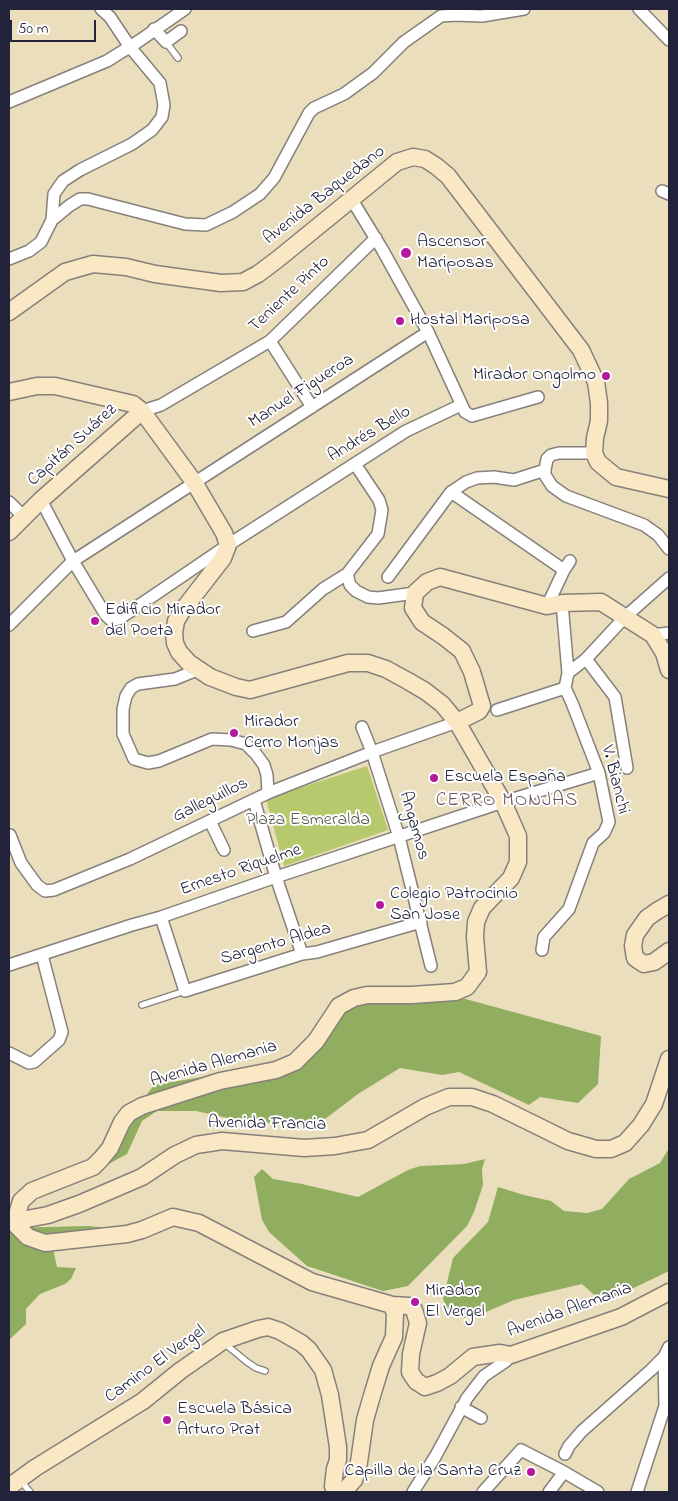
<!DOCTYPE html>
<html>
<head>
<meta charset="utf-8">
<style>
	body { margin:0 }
	#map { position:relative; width:678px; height:1501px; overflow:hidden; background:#ebdebc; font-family:"Indie Flower",sans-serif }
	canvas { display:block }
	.frame { position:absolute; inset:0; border:10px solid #22223b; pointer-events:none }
	.scale { position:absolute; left:10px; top:20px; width:86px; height:22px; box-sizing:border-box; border:2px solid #22223b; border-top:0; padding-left:6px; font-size:15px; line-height:18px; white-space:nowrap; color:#22223b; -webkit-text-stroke:4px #fff; paint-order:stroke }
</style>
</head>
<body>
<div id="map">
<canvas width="678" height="1501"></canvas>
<div class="frame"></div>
<div class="scale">50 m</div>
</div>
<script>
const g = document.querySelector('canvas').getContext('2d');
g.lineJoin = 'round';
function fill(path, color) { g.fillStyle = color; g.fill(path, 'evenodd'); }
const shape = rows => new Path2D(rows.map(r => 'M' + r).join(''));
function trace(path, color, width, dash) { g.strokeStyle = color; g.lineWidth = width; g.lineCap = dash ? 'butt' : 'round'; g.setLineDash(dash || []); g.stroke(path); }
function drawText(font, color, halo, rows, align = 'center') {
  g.font = font + ' "Indie Flower",sans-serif'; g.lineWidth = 4; g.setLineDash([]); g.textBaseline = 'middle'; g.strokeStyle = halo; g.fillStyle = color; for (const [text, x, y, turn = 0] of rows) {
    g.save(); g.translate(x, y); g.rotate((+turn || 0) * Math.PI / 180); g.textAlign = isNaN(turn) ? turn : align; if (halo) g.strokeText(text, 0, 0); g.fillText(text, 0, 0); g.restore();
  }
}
fill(shape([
	[367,766,388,830,284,866,266,799]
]), '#b6c96c');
fill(shape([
	[349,998,422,1002,462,998,601,1036,598,1084,578,1103,540,1097,529,1105,459,1072,442,1075,400,1068,358,1094,325,1119,296,1124,246,1122,196,1111,157,1111,142,1121,127,1154,85,1177,154,1085,292,1062],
	[669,1148,669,1271,617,1296,601,1301,582,1284,514,1300,479,1315,463,1318,452,1313,447,1309,443,1299,453,1258,488,1222,498,1187,524,1195,551,1201,564,1211,587,1213,602,1209,629,1179,660,1163],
	[485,1159,482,1169,483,1185,474,1212,467,1226,408,1286,383,1291,307,1266,269,1232,262,1220,254,1177,262,1169,273,1179,302,1184,358,1197,408,1170,420,1166,464,1164],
	[88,1226,120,1229,53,1248,57,1267,76,1268,71,1279,65,1284,40,1294,26,1309,26,1324,9,1340,9,1228]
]), '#90ad60');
const lane = shape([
	[166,42,178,58],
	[142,1005,185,991],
	[224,1343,247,1362,256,1368,265,1371],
	[21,1481,30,1492]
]);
const street = shape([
	[639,9,669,40],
	[154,29,166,42,181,31],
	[9,102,107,61,139,41,185,9],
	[662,191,669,194],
	[352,200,382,249,428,332,465,412,472,416,538,397],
	[52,220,54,194,63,181,80,170,132,144,152,130,162,117,164,105,160,83,130,47,110,17,101,9],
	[9,259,29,251,41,242,52,220,69,206,80,199,88,199,185,224,206,225,233,212,260,194,274,178,309,113,314,108,344,94,373,73,404,42,441,16,456,15,482,16,524,9],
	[270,341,312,407],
	[142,411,161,405,270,341,376,238],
	[594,453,559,453,551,455,547,459,545,470,545,475,552,486,566,496,644,525,658,535,669,549],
	[451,492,564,570],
	[41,500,73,561,105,614,111,620,119,619,228,545,406,431,461,405],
	[9,502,24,517],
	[347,574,350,585,356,591,368,597,378,598,415,593],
	[388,577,451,492,466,482,477,478,494,477,514,480,545,470],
	[547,606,564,570,570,561],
	[9,625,73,561,428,332],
	[253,631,286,622,323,589,347,574,378,534,382,510,379,500,355,464],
	[653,635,669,633],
	[586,659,615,697,627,768],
	[197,670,175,679,138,684,131,688,126,696,123,709,123,734,134,759,148,763,159,761,212,739,231,740,246,744,256,754,264,765,267,775,268,793],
	[568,673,586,659,625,617,669,578],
	[497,710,565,688],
	[362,727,372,752,399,837,431,966],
	[254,800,276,877,302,954],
	[210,821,224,850],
	[10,835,21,863,37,885,45,891,54,890,130,859,268,793,372,752,457,722],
	[161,917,185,991,302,954,317,952,421,922],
	[542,950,544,937,569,909,593,843,604,833,609,822,599,773,572,703,565,688,568,673,562,603],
	[9,965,132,925,161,917,276,877,503,802,599,773],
	[9,1053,29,1063,34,1062,59,1040,62,1032,42,955],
	[461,1407,481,1418],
	[565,1454,569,1446,582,1431,651,1370,664,1357,669,1347],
	[413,1492,435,1457,467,1398,484,1376,506,1361,511,1355],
	[483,1492,521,1450,564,1472,598,1492],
	[549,1492,564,1472],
	[637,1492,665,1406,664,1357]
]);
const secondary = shape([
	[9,312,65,272,93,264,126,267,155,274,221,283,243,282,258,274,278,259,397,162,413,157,425,159,436,166,448,176,581,350,596,382,599,403,599,421,595,438,594,453,598,462,616,477,669,489],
	[9,392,37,386,55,386,133,404,142,411,194,482,224,533,228,545,223,558,182,611,176,621,174,633,175,643,179,652,189,663,210,677,236,687,250,690,348,663,368,663,386,669,408,681,425,691,442,704,457,722,503,802,518,836,518,862,511,878,482,908,476,922,475,937,478,972,467,987,455,992,412,995,367,995,354,998,339,1006,316,1041,295,1062,276,1070,220,1081,142,1106,129,1113,122,1122,110,1148,101,1159,93,1167,80,1172,32,1191,21,1201,16,1218,17,1226,28,1237,45,1243,127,1234,142,1230,173,1217,199,1223,312,1282,392,1305,409,1306,414,1310,418,1323,411,1354,410,1372,416,1381,425,1387,437,1383,450,1376,473,1357,500,1353,511,1355,621,1317,669,1292],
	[9,532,41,500,142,411],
	[457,722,479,711,482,706,472,672,462,651,443,636,422,622,413,608,415,593,427,582,440,577,547,606,562,603,601,602,653,635,664,653,669,670],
	[669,904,657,911,647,918,635,935,633,946,635,958,644,964,654,962,669,951],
	[16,1218,27,1219,48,1215,79,1204,142,1177,175,1155,196,1145,222,1141,304,1148,335,1146,368,1140,425,1107,449,1097,472,1097,493,1104,568,1141,596,1149,611,1149,625,1143,641,1125,654,1104,669,1059],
	[9,1487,35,1468,143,1401,180,1371,223,1341,258,1329,268,1327,280,1331,301,1343,309,1350,323,1370,330,1395,338,1447,338,1460,335,1469,333,1486,335,1491,345,1490,354,1480,358,1469,365,1420,371,1399,381,1366,394,1337,395,1314,392,1305]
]);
trace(lane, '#86807c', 8);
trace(street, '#86807c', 14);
trace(secondary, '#86807c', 19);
trace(lane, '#fff', 5.5);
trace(street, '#fff', 11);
trace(secondary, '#fae7c3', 16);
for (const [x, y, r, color] of [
	[406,253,6,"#b5179e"],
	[400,321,5,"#b5179e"],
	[606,376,5,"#b5179e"],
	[95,621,5,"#b5179e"],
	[234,733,5,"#b5179e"],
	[434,778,5,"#b5179e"],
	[380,905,5,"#b5179e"],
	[415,1302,5,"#b5179e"],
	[167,1420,5,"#b5179e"],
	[531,1472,5,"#b5179e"]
]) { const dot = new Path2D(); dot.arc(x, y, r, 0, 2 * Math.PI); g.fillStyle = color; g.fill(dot); trace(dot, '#fff', 2); }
drawText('18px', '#22223b', '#fff', [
	["Avenida Baquedano",325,196,-38],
	["Teniente Pinto",290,295,-43],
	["Manuel Figueroa",302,392,-33],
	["Andrés Bello",370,435,-31],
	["Capitán Suárez",73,446,-42],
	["V. Bianchi",614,780,76],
	["Galleguillos",211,801,-26],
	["Angamos",413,826,74],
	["Ernesto Riquelme",241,871,-19],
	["Sargento Aldea",276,945,-16],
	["Avenida Alemania",214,1065,-16],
	["Avenida Francia",267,1125,1],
	["Avenida Alemania",570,1311,-20],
	["Camino El Vergel",156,1365,-36]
]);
drawText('18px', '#22223b', '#fff', [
	["Ascensor",417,243],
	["Mariposas",417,264],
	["Hostal Mariposa",410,321],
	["Mirador Ongolmo",596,376,"right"],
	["Edificio Mirador",105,611],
	["del Poeta",105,632],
	["Mirador",244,723],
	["Cerro Monjas",244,744],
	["Escuela España",444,778],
	["Colegio Patrocinio",390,895],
	["San Jose",390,916],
	["Mirador",425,1292],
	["El Vergel",425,1313],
	["Escuela Básica",177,1410],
	["Arturo Prat",177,1431],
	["Capilla de la Santa Cruz",521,1472,"right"]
], 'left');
drawText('18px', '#565c4c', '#fff', [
	["Plaza Esmeralda",308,821]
]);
g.letterSpacing = '1px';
drawText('19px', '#6c545d', '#fff', [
	["CERRO MONJAS",507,802]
]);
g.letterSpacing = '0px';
</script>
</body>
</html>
